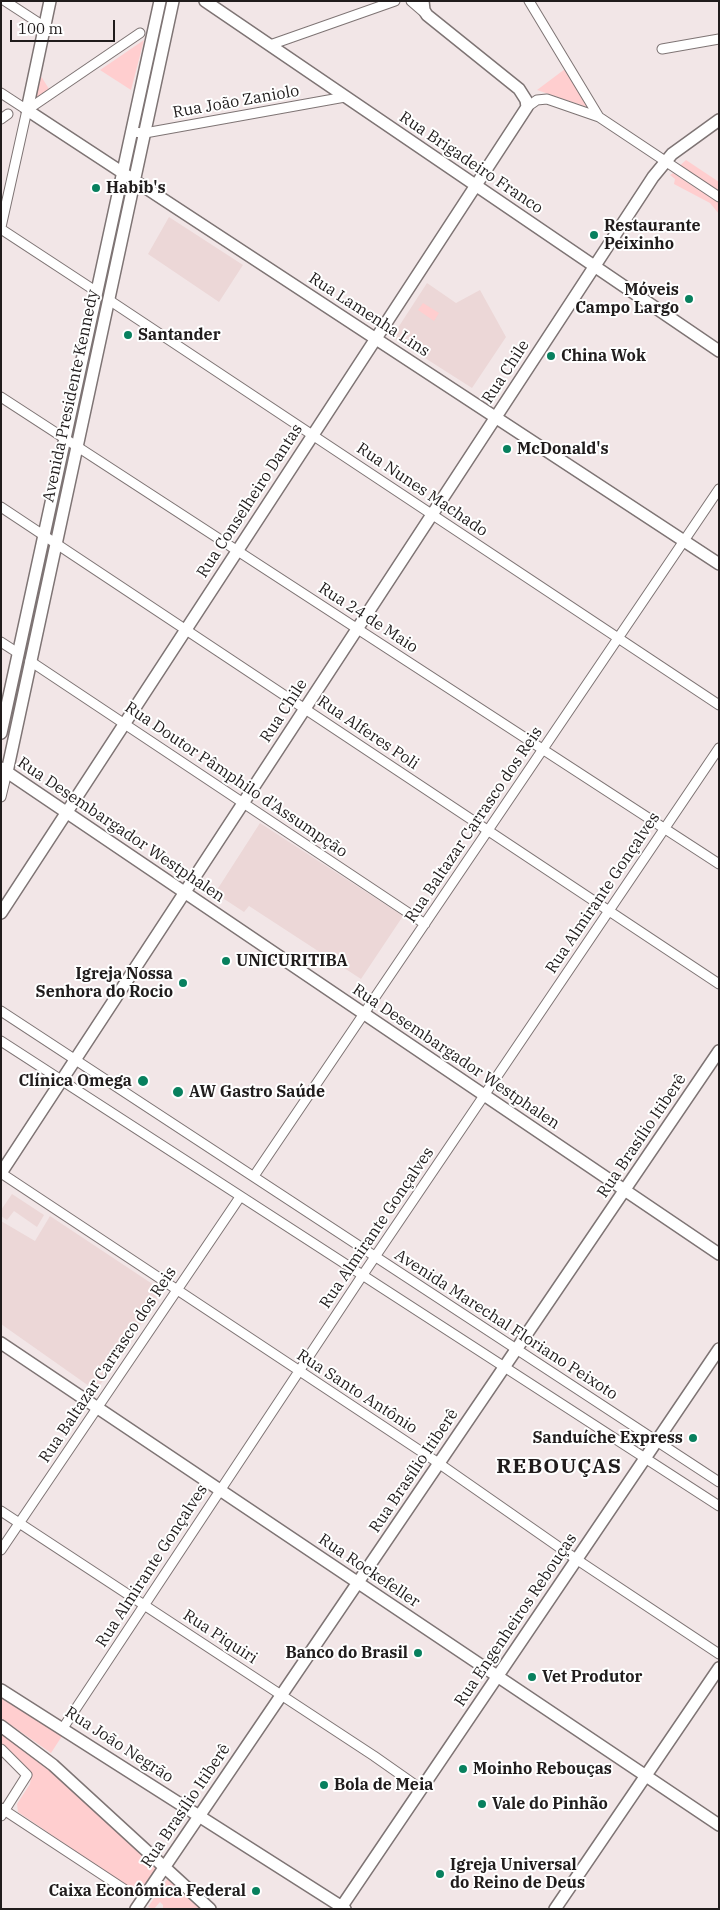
<!DOCTYPE html>
<html>
<head>
<meta charset="utf-8">
<style>
	body { margin:0 }
	#map { position:relative; width:720px; height:1910px; overflow:hidden; background:#f2e6e7; font-family:"IBM Plex Serif",serif }
	canvas { display:block }
	.frame { position:absolute; inset:0; border:2px solid #201c1c; pointer-events:none }
	.scale { position:absolute; left:10px; top:20px; width:105px; height:22px; box-sizing:border-box; border:2px solid #201c1c; border-top:0; padding-left:6px; font-size:15px; line-height:18px; white-space:nowrap; color:#201c1c; -webkit-text-stroke:4px #fff; paint-order:stroke }
</style>
</head>
<body>
<div id="map">
<canvas width="720" height="1910"></canvas>
<div class="frame"></div>
<div class="scale">100 m</div>
</div>
<script>
const g = document.querySelector('canvas').getContext('2d');
g.lineJoin = 'round';
function fill(path, color) { g.fillStyle = color; g.fill(path, 'evenodd'); }
const shape = rows => new Path2D(rows.map(r => 'M' + r).join(''));
function trace(path, color, width, dash) { g.strokeStyle = color; g.lineWidth = width; g.lineCap = dash ? 'butt' : 'round'; g.setLineDash(dash || []); g.stroke(path); }
function drawText(font, color, halo, rows, align = 'center') {
  g.font = font + ' "IBM Plex Serif",serif'; g.lineWidth = 4; g.setLineDash([]); g.textBaseline = 'middle'; g.strokeStyle = halo; g.fillStyle = color; for (const [text, x, y, turn = 0] of rows) {
    g.save(); g.translate(x, y); g.rotate((+turn || 0) * Math.PI / 180); g.textAlign = isNaN(turn) ? turn : align; if (halo) g.strokeText(text, 0, 0); g.fillText(text, 0, 0); g.restore();
  }
}
fill(shape([
	[169,217,243,265,219,302,148,254],
	[427,283,456,303,480,290,506,337,472,388,392,337],
	[260,823,403,916,361,979,249,906,244,912,215,893],
	[12,1194,44,1215,37,1227,14,1211,7,1220,1,1216,1,1210],
	[50,1216,163,1291,96,1391,1,1324,1,1221,35,1241]
]), '#ecd7d7');
fill(shape([
	[144,40,131,90,100,70],
	[565,69,587,107,537,90],
	[39,73,49,89,32,101],
	[686,160,719,182,719,200,674,171],
	[673,173,719,203,719,214,710,203,674,184,675,179,670,175],
	[423,303,439,313,434,321,418,310],
	[1,1698,62,1736,51,1753,1,1718],
	[1,1729,52,1767,159,1868,138,1904,134,1901,141,1890,137,1887,131,1889,18,1812,17,1804,30,1784,31,1778,27,1769,1,1744],
	[168,1878,204,1909,163,1909,163,1905,160,1902,154,1909,148,1907]
]), '#ffcecf');
const minor = shape([
	[5,1,45,27],
	[411,1,426,14],
	[529,1,599,117],
	[270,45,395,1],
	[662,49,719,39],
	[1,93,27,110],
	[527,107,537,100,547,99,599,117,719,197],
	[27,110,140,33],
	[1,119,8,114],
	[131,132,145,133,345,97],
	[1,227,27,110],
	[1,229,97,292],
	[109,300,719,705],
	[1,397,719,864],
	[1,507,719,984],
	[1,642,18,653],
	[30,661,425,924],
	[1,797,7,772],
	[1,1011,719,1482],
	[1,1041,719,1506],
	[1,1173,434,1460,576,1559,719,1654],
	[254,1176,719,489],
	[1,1511,374,1756,421,1789],
	[1,1550,240,1197],
	[63,1728,362,1276,719,748],
	[1,1749,27,1775,1,1816],
	[1,1808,127,1891]
]);
const major = shape([
	[50,1,27,110,719,564],
	[205,1,719,351],
	[1,733,160,1],
	[1,768,719,1254],
	[7,772,173,1],
	[1,913,527,107,526,100,519,89,427,15,424,10,423,1],
	[1,1173,653,177,672,154,719,120],
	[1,1343,719,1825],
	[1,1690,345,1909],
	[1,1726,53,1765,210,1909],
	[136,1909,719,1051],
	[340,1909,719,1349],
	[555,1909,719,1668]
]);
trace(minor, '#7e7474', 11);
trace(major, '#7e7474', 14);
trace(minor, '#fff', 9);
trace(major, '#fff', 11);
for (const [x, y, r, color] of [
	[96,188,5,"#08805e"],
	[594,235,5,"#08805e"],
	[689,299,5,"#08805e"],
	[128,335,5,"#08805e"],
	[551,356,5,"#08805e"],
	[507,449,5,"#08805e"],
	[226,961,5,"#08805e"],
	[183,983,5,"#08805e"],
	[143,1081,6,"#08805e"],
	[178,1092,6,"#08805e"],
	[693,1438,5,"#08805e"],
	[418,1653,5,"#08805e"],
	[532,1677,5,"#08805e"],
	[463,1769,5,"#08805e"],
	[324,1785,5,"#08805e"],
	[482,1804,5,"#08805e"],
	[440,1874,5,"#08805e"],
	[256,1891,5,"#08805e"]
]) { const dot = new Path2D(); dot.arc(x, y, r, 0, 2 * Math.PI); g.fillStyle = color; g.fill(dot); trace(dot, '#fff', 2); }
drawText('16px', '#201c1c', '#fff', [
	["Rua João Zaniolo",236,102,-10],
	["Rua Brigadeiro Franco",471,163,34],
	["Rua Lamenha Lins",369,315,33],
	["Rua Chile",506,372,-57],
	["Avenida Presidente Kennedy",71,396,-78],
	["Rua Nunes Machado",422,490,34],
	["Rua Conselheiro Dantas",250,501,-57],
	["Rua 24 de Maio",368,618,33],
	["Rua Chile",284,711,-57],
	["Rua Alferes Poli",368,733,34],
	["Rua Doutor Pâmphilo d'Assumpção",236,780,34],
	["Rua Baltazar Carrasco dos Reis",474,825,-56],
	["Rua Desembargador Westphalen",121,830,34],
	["Rua Almirante Gonçalves",603,893,-56],
	["Rua Desembargador Westphalen",456,1057,34],
	["Rua Brasílio Itiberê",642,1136,-56],
	["Rua Almirante Gonçalves",377,1228,-56],
	["Avenida Marechal Floriano Peixoto",506,1325,33],
	["Rua Baltazar Carrasco dos Reis",108,1365,-56],
	["Rua Santo Antônio",357,1392,33],
	["Rua Brasílio Itiberê",414,1471,-56],
	["Rua Almirante Gonçalves",152,1566,-57],
	["Rua Rockefeller",369,1571,34],
	["Rua Engenheiros Rebouças",516,1620,-56],
	["Rua Piquiri",220,1637,33],
	["Rua João Negrão",119,1745,33],
	["Rua Brasílio Itiberê",186,1806,-56]
]);
drawText('bold 16px', '#201c1c', '#fff', [
	["Habib's",106,188],
	["Restaurante",604,226],
	["Peixinho",604,244],
	["Móveis",679,290,"right"],
	["Campo Largo",679,308,"right"],
	["Santander",138,335],
	["China Wok",561,356],
	["McDonald's",517,449],
	["UNICURITIBA",236,961],
	["Igreja Nossa",173,974,"right"],
	["Senhora do Rocio",173,992,"right"],
	["Clínica Omega",132,1081,"right"],
	["AW Gastro Saúde",189,1092],
	["Sanduíche Express",683,1438,"right"],
	["Banco do Brasil",408,1653,"right"],
	["Vet Produtor",542,1677],
	["Moinho Rebouças",473,1769],
	["Bola de Meia",334,1785],
	["Vale do Pinhão",492,1804],
	["Igreja Universal",450,1865],
	["do Reino de Deus",450,1883],
	["Caixa Econômica Federal",246,1891,"right"]
], 'left');
g.letterSpacing = '1px';
drawText('bold 21px', '#201c1c', '#fff', [
	["REBOUÇAS",559,1467]
]);
g.letterSpacing = '0px';
</script>
</body>
</html>
